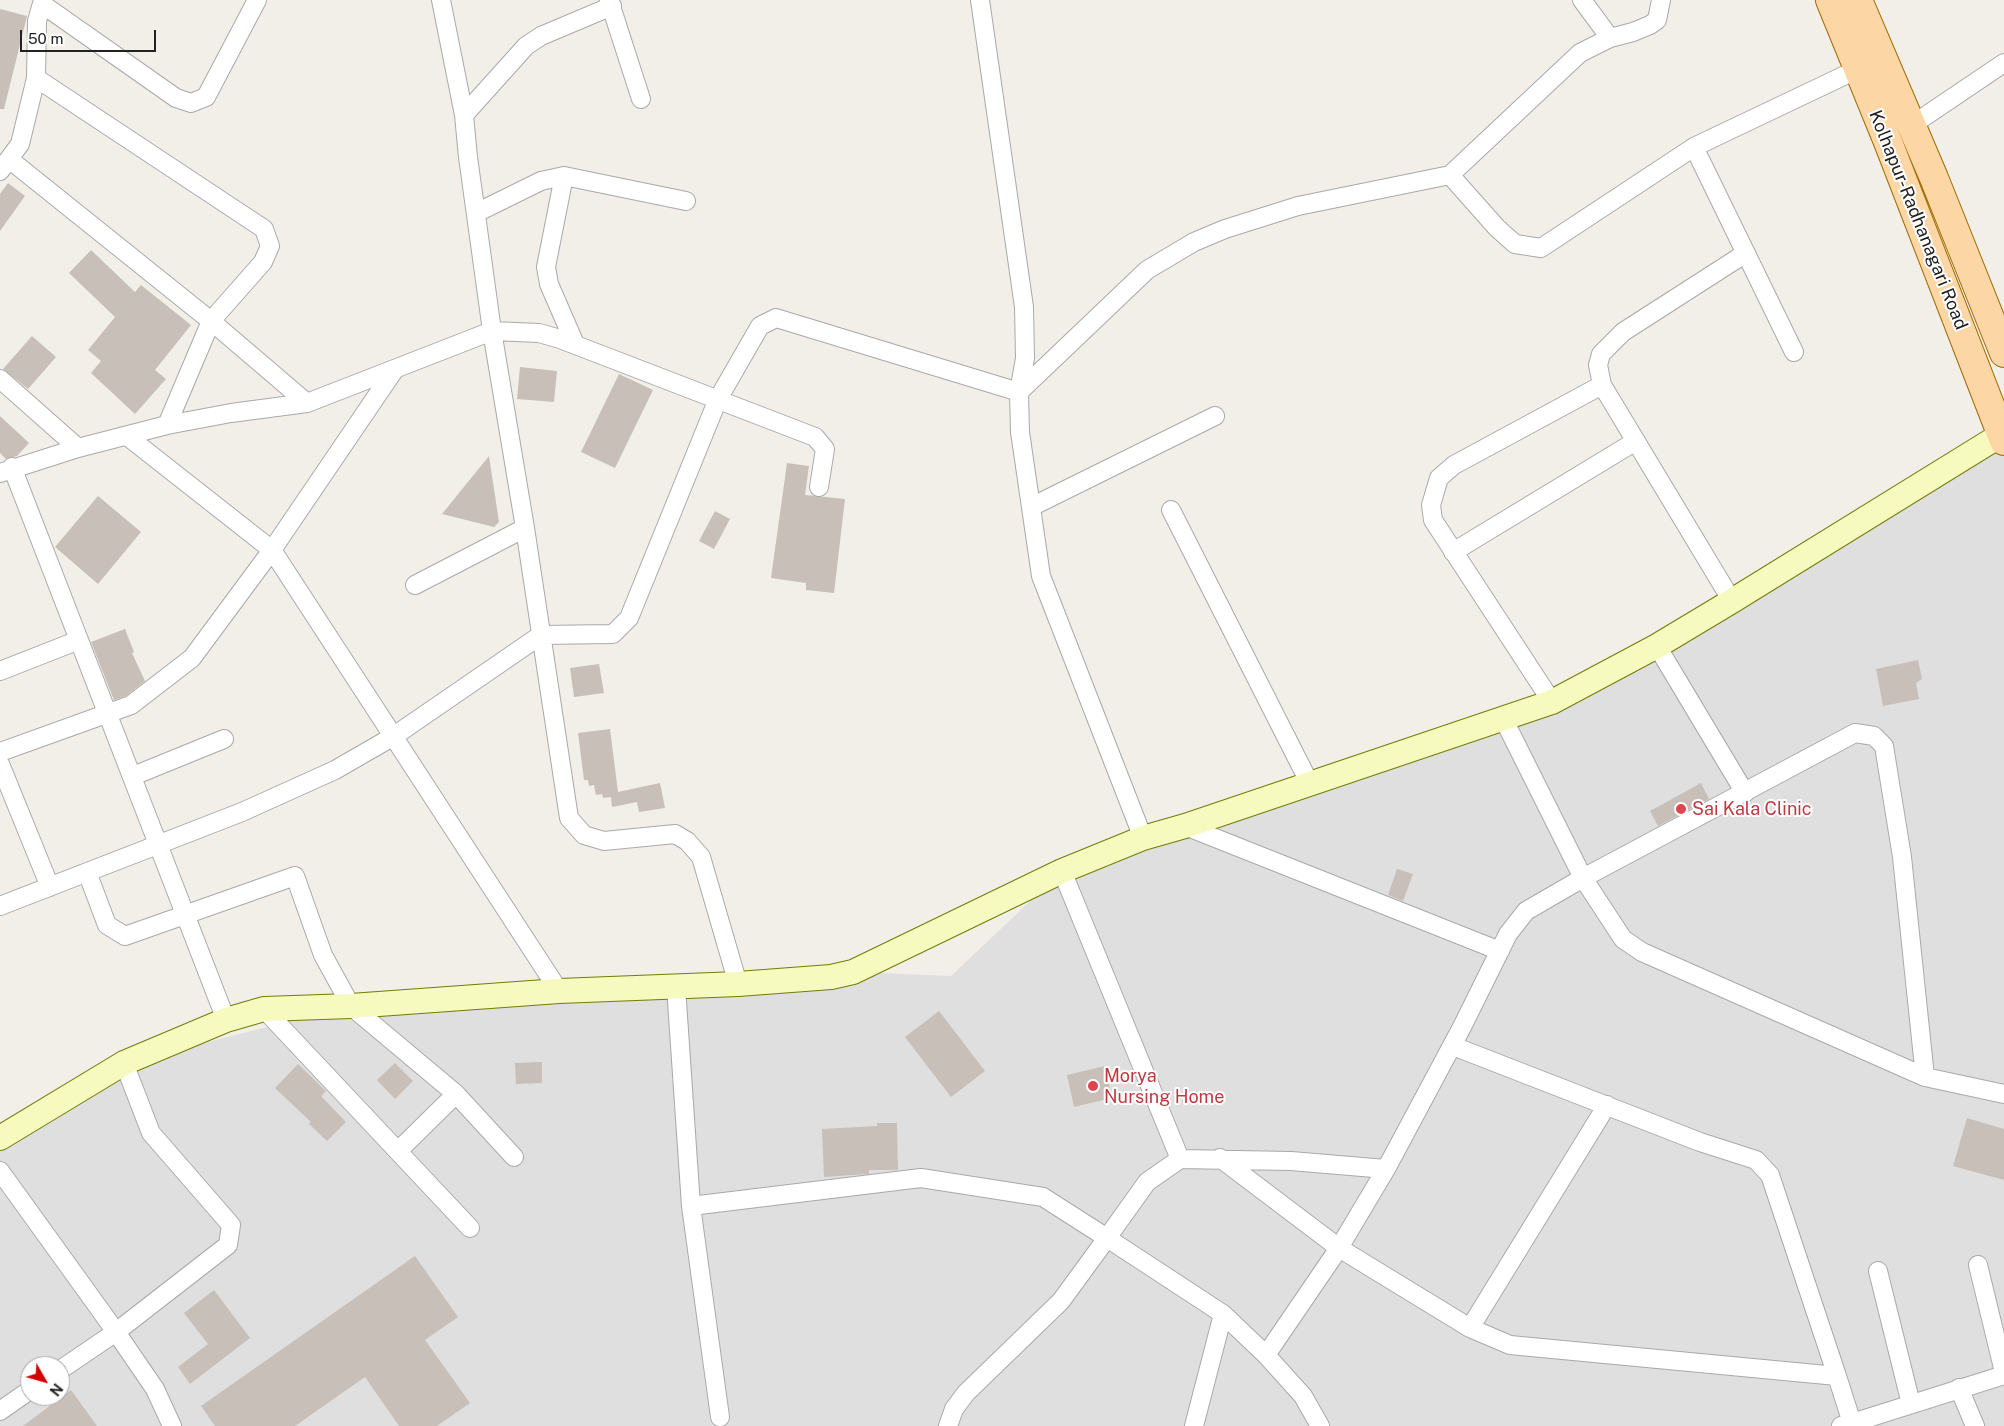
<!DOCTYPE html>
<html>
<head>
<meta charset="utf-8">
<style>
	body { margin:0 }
	#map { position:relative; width:2004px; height:1426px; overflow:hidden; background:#f2efe9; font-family:"Public Sans",sans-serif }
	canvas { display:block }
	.north { position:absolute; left:20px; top:1356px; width:50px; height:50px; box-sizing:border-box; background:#fff; border:1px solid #a7a7a7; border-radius:50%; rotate:128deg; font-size:14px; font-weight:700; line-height:20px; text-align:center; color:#222 }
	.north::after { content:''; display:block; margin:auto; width:18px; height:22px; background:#d40000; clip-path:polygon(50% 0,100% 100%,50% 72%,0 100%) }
	.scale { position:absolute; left:20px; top:30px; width:136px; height:22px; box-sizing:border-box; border:2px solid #222; border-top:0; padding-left:6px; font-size:15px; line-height:18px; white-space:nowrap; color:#222; -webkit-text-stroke:4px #fff; paint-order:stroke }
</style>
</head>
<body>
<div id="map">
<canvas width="2004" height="1426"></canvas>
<div class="north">N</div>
<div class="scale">50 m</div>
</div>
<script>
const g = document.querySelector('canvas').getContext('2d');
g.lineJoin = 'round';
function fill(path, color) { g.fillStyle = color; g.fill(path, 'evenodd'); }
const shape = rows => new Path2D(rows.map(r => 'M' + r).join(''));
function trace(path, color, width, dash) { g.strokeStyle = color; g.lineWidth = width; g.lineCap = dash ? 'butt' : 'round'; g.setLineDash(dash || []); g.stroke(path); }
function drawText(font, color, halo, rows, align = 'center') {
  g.font = font + ' "Public Sans",sans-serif'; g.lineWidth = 4; g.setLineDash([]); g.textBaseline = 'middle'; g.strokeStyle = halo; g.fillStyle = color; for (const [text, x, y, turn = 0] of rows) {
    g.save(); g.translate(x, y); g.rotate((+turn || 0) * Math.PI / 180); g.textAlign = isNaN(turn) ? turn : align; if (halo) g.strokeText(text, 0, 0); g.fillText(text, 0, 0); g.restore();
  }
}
fill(shape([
	[2001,445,2004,457,2004,1426,0,1426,0,1138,124,1063,351,1006,853,972,951,976,1062,871,1503,718],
	[30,1366,60,1366,60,1396,30,1396]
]), '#e0dfdf');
fill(shape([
	[0,9,27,16,4,109,0,109],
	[8,183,25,196,0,231,0,194],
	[91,250,135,292,141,285,191,325,155,370,166,379,135,414,91,373,101,361,88,350,115,317,69,273],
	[32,336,56,357,28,389,3,369],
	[520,367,557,371,554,402,517,399],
	[619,374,653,390,615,468,581,452],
	[0,416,29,443,17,456,6,459,0,453],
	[489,456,499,522,494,527,442,514],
	[787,463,809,466,805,495,845,499,834,593,806,590,806,583,771,578],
	[98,496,141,532,98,584,55,547],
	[715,511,730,519,714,549,699,541],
	[125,629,134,652,132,653,145,681,126,696,114,700,91,642],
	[1918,660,1922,679,1916,683,1919,699,1883,706,1876,669],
	[599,664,604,693,574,697,570,668],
	[610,729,618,792,660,783,665,808,639,812,637,802,612,807,611,797,603,798,602,794,596,795,594,785,589,786,588,780,584,780,578,733],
	[1701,783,1709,799,1658,826,1650,811],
	[1397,869,1413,874,1403,901,1388,895],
	[939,1011,985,1071,951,1097,905,1037],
	[542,1062,542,1083,516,1084,515,1063],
	[395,1063,413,1081,395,1099,377,1080],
	[298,1064,326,1091,321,1096,346,1122,327,1141,309,1124,311,1122,275,1088],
	[1105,1066,1112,1098,1074,1107,1067,1075],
	[1967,1118,2004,1129,2004,1180,1953,1166],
	[877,1123,897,1123,898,1170,869,1170,869,1174,824,1177,822,1129,877,1126],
	[415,1256,458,1317,425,1340,470,1403,437,1426,399,1426,365,1377,295,1426,215,1426,201,1406],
	[214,1290,250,1338,190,1384,178,1367,208,1344,184,1313],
	[71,1390,97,1426,23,1426]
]), '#c7bfb8');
const street = shape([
	[43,0,37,21,36,78,264,229,270,246,263,262,211,321,167,425],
	[441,0,464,115,468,157,492,331,525,528,569,818,584,835,604,841,675,834,687,841,701,857,738,984],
	[609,0,641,99],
	[980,0,1024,307,1025,358,1019,392,1020,432,1041,576,1143,838],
	[1582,0,1610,38],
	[42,4,176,98,191,103,206,97,257,0],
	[464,115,526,46,541,36,612,6],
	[1912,125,2004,63],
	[1694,147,1794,352],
	[9,159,211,321,307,403],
	[0,171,20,144,36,78],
	[1450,175,1497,228,1515,244,1541,248,1694,147,1858,69],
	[564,176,546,267,549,284,575,344],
	[476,213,541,181,564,176,686,201],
	[0,379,78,448],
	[127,436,272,550,559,991],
	[12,467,226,1020],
	[0,473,78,448,167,425,231,413,307,403,492,331,539,333,560,339,815,437,825,449,819,487],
	[1031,507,1215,416],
	[1171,510,1310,784],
	[1453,552,1636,441],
	[415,585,525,528],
	[1732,601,1602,385,1598,365,1601,354,1623,332,1746,253],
	[1657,646,1745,793],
	[0,671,79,640],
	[1552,702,1433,520,1431,505,1439,478,1454,465,1602,385],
	[1503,718,1583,878,1623,939,1642,952,1925,1077,2004,1094],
	[0,752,131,705,192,658,272,550,395,369],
	[0,764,50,887],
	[133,776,224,739],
	[1185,826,1500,951],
	[1062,871,1180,1159],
	[87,872,107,925,125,936,295,876,323,955,351,1006,456,1094,514,1157],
	[0,906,242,812,335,770,394,736,541,635,613,634,629,618,718,399,760,326,776,318,1019,392,1147,270,1194,242,1225,229,1298,206,1450,175,1580,53,1610,38,1633,32,1650,25,1657,20,1661,0],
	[676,987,691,1206,720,1417],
	[264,1009,470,1228],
	[399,1150,456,1094],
	[1220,1158,1339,1248,1470,1328,1510,1345,1837,1376,1770,1175,1756,1160,1700,1142,1453,1046],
	[0,1171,116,1332,155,1389,172,1426],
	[691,1206,921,1178,1043,1197,1107,1238,1061,1301,966,1393,954,1409,948,1426],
	[1978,1265,2004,1372],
	[1878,1271,1911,1404],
	[1470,1328,1607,1105],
	[1266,1355,1339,1248,1386,1169],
	[60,1370,116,1332,228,1245,231,1225,151,1133,124,1063],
	[1837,1376,1852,1423,1841,1426],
	[1959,1388,1975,1426],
	[0,1411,30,1390],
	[1194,1426,1223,1314],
	[1320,1426,1303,1396,1266,1355,1223,1314,1107,1238,1147,1182,1180,1159,1291,1161,1386,1169,1463,1025,1508,934,1526,911,1583,878,1855,733,1874,736,1884,746,1902,857,1925,1077],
	[1853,1426,1852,1423,2004,1375]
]);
const secondary = shape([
	[0,1138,124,1063,226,1020,264,1009,351,1006,559,991,738,984,831,977,853,972,1062,871,1143,838,1185,826,1552,702,1657,646,1732,601,2004,433]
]);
const primary = shape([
	[1830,0,1888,142,2004,441],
	[1858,0,1934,178,2004,353]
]);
trace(street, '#a9a9a9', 20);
trace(secondary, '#707d05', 26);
trace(primary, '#a06b00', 30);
trace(street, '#fff', 18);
trace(secondary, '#f7fabf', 24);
trace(primary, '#fcd6a4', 28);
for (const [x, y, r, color] of [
	[1681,809,6,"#e0444e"],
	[1093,1086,6,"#e0444e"]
]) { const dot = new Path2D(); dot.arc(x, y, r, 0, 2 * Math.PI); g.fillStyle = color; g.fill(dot); trace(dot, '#fff', 2); }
drawText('18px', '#222', '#fff', [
	["Kolhapur-Radhanagari Road",1918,220,68]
]);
drawText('18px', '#be3a42', '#fff', [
	["Sai Kala Clinic",1692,809],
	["Morya",1104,1076],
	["Nursing Home",1104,1097]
], 'left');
</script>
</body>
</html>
